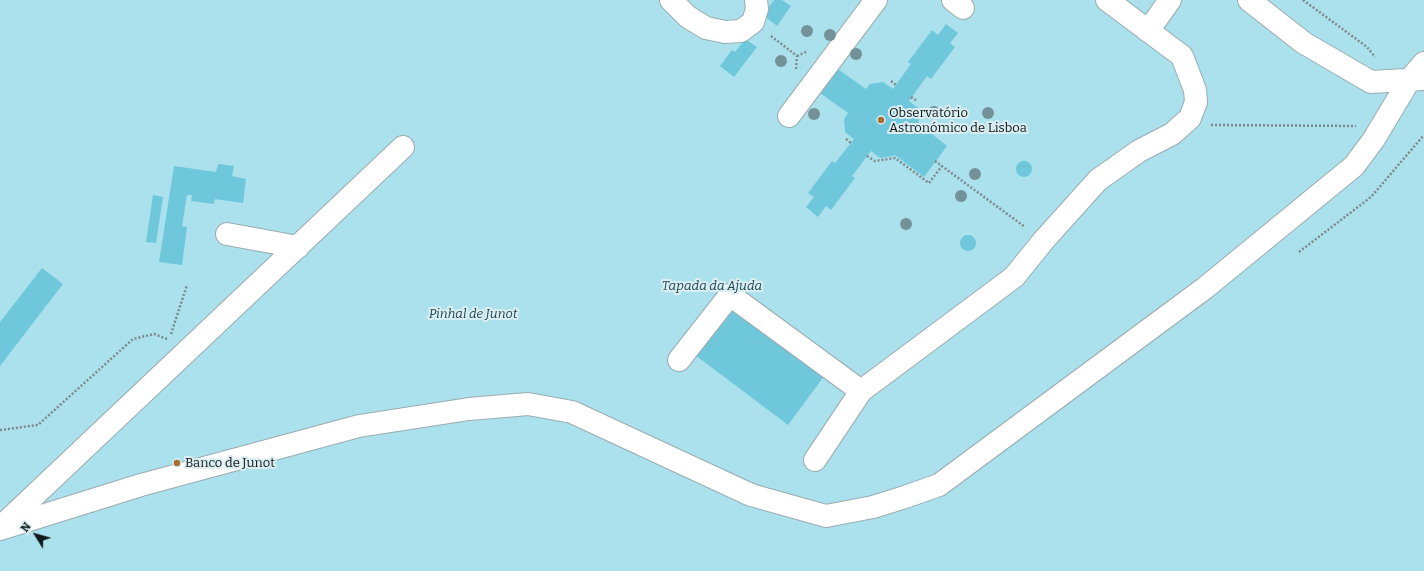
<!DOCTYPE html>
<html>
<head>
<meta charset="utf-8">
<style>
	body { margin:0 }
	#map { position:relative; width:1424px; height:571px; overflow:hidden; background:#dbeef2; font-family:Bitter,serif }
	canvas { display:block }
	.north { position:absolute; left:16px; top:515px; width:40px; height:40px; -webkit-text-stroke:3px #dbeef2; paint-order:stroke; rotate:307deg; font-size:11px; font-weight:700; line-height:16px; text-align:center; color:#101719 }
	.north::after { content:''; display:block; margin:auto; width:14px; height:18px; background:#101719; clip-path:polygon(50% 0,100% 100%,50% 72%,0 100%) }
</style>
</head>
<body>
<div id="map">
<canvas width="1424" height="571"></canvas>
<div class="north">N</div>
</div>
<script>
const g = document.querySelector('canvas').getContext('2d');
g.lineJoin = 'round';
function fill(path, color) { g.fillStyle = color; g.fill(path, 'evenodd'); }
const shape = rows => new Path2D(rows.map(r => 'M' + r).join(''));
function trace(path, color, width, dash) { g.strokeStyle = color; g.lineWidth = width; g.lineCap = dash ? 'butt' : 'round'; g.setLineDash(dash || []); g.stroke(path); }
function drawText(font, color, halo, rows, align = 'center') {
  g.font = font + ' Bitter,serif'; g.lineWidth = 4; g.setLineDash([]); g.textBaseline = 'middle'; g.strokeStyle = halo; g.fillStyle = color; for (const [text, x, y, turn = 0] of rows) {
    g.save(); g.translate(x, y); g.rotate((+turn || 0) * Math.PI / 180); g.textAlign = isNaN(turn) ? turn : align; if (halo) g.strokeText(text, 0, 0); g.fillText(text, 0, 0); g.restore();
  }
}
fill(shape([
	[0,0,1424,0,1424,571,0,571]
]), '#abe1ed');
fill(shape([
	[774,0,782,0,791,6,777,26,763,15],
	[946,24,958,33,950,43,955,47,931,79,927,76,909,101,918,108,919,122,918,123,947,146,924,177,895,155,893,156,880,158,871,151,852,176,855,178,831,210,826,206,818,217,806,207,814,197,808,193,832,161,835,163,854,139,845,132,844,119,848,113,817,91,835,67,866,89,870,84,883,82,893,89,911,64,908,62,932,30,938,35],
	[745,39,757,47,734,77,720,66,732,50,735,52],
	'1016 169a8 8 0 1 1 16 0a8 8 0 1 1-16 0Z',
	[218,164,234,166,232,176,246,179,243,203,215,199,214,204,191,201,192,195,187,195,182,226,187,227,182,265,159,262,174,166,216,172],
	[153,195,163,197,156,243,146,242],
	'960 243a8 8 0 1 1 16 0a8 8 0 1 1-16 0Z',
	[42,268,63,284,0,366,0,322],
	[731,306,825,375,788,425,695,355]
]), '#6fc7db');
const minor = shape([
	[671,0,688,17,706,28,725,32,741,31,753,22,757,9,756,0],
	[953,0,963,8],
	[1249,0,1304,43,1371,82,1422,79],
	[1148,31,1170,0],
	[789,116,876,0],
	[227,234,298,247],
	[679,360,730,295,861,391],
	[815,460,861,391,1014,277,1044,240,1098,180,1139,151,1172,134,1190,118,1196,102,1195,90,1182,56,1107,0],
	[3,525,403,147],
	[0,529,141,485,359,426,469,409,528,404,572,412,751,495,826,516,873,507,902,498,939,485,1205,288,1354,166,1374,139,1410,79,1424,63]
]);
trace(minor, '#9aabb0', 24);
trace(shape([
	[1303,0,1367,47,1375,57],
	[771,36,797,56,796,69],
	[797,56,808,51],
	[891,81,896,85],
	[911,97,917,101],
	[1211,125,1356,126],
	[846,139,851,143],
	[867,156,875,161,895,158,929,183,942,166],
	[935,161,1025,227],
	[1299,252,1371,197,1424,135],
	[171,334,187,285],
	[0,430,38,425,133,339,154,334,167,339]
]), '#7c898c', 2.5, [2, 2]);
trace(minor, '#fff', 22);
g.fillStyle = '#729298';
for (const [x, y] of [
	[807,31],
	[830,35],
	[856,54],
	[781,61],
	[934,112],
	[988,113],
	[814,114],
	[975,174],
	[961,196],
	[906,224]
]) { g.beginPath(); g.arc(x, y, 6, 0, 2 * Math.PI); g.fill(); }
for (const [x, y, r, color] of [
	[881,120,4,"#aa6e30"],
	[177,463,4,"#aa6e30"]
]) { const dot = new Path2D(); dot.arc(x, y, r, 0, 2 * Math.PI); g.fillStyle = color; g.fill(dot); trace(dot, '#dbeef2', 1.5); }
drawText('13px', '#101719', '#dbeef2', [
	["Observatório",889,113],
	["Astronómico de Lisboa",889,128],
	["Banco de Junot",185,463]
], 'left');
drawText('italic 13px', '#1d464f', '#dbeef2', [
	["Tapada da Ajuda",712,286],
	["Pinhal de Junot",473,314]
]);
</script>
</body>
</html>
